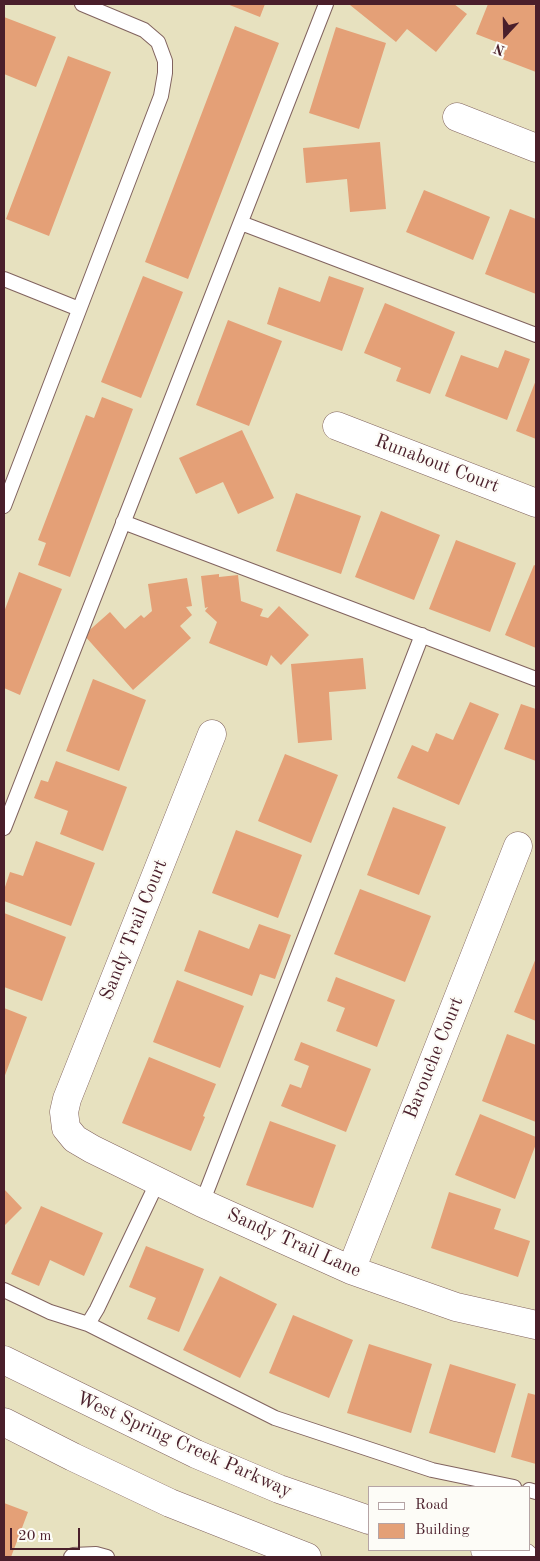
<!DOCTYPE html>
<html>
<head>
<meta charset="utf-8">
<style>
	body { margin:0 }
	#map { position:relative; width:540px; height:1561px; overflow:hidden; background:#e7e1bf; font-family:"Old Standard TT",serif }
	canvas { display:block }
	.frame { position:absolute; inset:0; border:5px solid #4a1f2b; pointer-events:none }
	.legend { position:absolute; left:368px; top:1486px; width:162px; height:65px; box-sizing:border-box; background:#fdfcf7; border:1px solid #b5a4a5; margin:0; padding:6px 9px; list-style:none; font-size:15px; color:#4a1f2b }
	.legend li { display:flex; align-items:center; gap:10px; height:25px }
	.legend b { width:25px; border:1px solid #b5a4a5 }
	.north { position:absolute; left:480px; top:10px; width:50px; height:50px; -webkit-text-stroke:4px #fdfcf7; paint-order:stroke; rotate:201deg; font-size:14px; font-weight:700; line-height:20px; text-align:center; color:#4a1f2b }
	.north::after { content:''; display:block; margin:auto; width:18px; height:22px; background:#4a1f2b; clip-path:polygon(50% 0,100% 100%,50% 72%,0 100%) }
	.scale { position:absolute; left:10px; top:1528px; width:70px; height:22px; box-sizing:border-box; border:2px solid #4a1f2b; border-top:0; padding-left:6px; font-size:15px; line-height:18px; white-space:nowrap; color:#4a1f2b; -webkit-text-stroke:4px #fdfcf7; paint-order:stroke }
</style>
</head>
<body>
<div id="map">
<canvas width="540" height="1561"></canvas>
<div class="frame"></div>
<ul class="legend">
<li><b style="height:6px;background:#fff"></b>Road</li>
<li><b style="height:14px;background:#e4a077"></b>Building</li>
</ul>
<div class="north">N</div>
<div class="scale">20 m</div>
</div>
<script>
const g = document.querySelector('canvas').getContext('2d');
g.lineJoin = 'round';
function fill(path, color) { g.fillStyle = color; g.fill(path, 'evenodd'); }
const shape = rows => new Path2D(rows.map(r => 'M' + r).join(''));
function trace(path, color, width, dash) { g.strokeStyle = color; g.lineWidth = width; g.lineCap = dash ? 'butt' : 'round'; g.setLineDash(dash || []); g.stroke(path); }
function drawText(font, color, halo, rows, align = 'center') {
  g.font = font + ' "Old Standard TT",serif'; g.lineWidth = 4.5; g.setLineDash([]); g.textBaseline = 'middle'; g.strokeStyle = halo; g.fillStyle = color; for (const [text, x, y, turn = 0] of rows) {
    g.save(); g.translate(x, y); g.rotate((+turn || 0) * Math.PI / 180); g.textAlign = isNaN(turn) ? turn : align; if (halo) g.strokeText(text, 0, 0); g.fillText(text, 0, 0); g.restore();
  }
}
fill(shape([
	[227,4,265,4,260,17],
	[351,4,454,4,467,14,436,52,407,29,396,42,350,5],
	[488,4,530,4,536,6,536,72,502,59,507,46,476,34],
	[4,17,56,37,36,87,4,74],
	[235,26,279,43,188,279,145,262],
	[336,27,386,43,359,129,309,113],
	[68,56,111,72,49,236,6,219],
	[380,142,386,209,350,212,347,179,306,183,303,148],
	[424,190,490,217,473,260,406,232],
	[510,209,536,219,536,294,485,274],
	[143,276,183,292,141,398,101,382],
	[329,276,364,288,342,351,267,324,279,287,320,302],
	[385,303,455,332,430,394,396,381,401,368,364,353],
	[228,320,282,341,249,426,196,405],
	[505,350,530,359,507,420,445,396,461,355,498,368],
	[536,380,536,439,516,431],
	[102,397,133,409,70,577,38,565,46,543,38,540,86,415,94,418],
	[242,430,274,498,238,514,223,482,196,494,179,458],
	[296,493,361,516,341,574,276,551],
	[381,511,440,535,414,600,355,577],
	[456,540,516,563,490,632,429,609],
	[534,565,536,566,536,648,505,635],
	[19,572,62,589,20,695,4,688,4,612],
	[219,574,219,577,238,575,241,601,263,609,260,616,268,618,279,606,309,635,281,665,271,655,267,666,209,643,217,622,205,611,208,607,205,608,201,576],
	[187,578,192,606,186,607,192,615,180,626,191,638,133,690,84,635,110,612,125,629,141,615,144,618,152,611,148,584],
	[363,658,366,689,329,692,332,740,298,743,291,664],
	[93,679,146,700,119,771,66,751],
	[470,702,499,714,459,805,397,778,412,745,428,752,436,733,453,740],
	[521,704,536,709,536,761,504,749],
	[285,754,338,775,311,843,258,821],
	[56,761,127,787,103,851,60,834,68,811,34,798,41,780,48,782],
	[393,807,446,827,419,895,367,875],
	[236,830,302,855,278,918,212,893],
	[36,841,95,863,71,926,4,901,4,890,10,872,23,876],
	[360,889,431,916,405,982,334,954],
	[4,913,66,937,42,1001,4,987],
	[259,924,291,935,275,979,260,974,252,996,184,971,199,930,249,949],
	[536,958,536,1021,514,1012],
	[336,977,395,1000,377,1047,336,1031,345,1008,327,1001],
	[177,980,244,1006,220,1068,153,1042],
	[4,1008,27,1017,4,1078],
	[507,1034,536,1045,536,1122,482,1101],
	[301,1042,371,1069,346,1132,281,1106,290,1084,301,1088,309,1066,294,1060],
	[149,1057,216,1084,203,1116,205,1117,191,1151,122,1123],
	[480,1114,536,1137,536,1144,515,1199,455,1175],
	[270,1121,336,1145,313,1208,246,1185],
	[4,1189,22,1208,4,1226],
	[449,1192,501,1209,494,1229,530,1241,518,1277,431,1248],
	[41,1206,103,1233,84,1276,50,1260,39,1286,11,1274],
	[146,1246,204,1269,179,1332,147,1319,156,1298,129,1287],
	[220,1276,277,1304,240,1378,183,1350],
	[293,1315,353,1340,329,1398,269,1373],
	[369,1344,432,1364,411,1433,347,1413],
	[450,1364,516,1384,495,1453,429,1433],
	[528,1393,536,1395,536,1464,511,1457],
	[4,1503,28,1512,11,1557,4,1557]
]), '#e4a077');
const service = shape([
	[241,223,536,335],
	[4,279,79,309],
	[4,506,161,96,165,73,165,61,158,42,144,30,82,4],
	[123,522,536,679],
	[4,828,326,4],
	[202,1203,422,635],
	[4,1290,50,1312,88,1324,97,1309,158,1181],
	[88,1324,275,1418,432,1470,514,1487],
	[529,1490,536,1492],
	[71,1557,73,1555,96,1554,107,1557]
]);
const minor = shape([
	[457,117,536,148],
	[337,426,536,503],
	[212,734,67,1099,64,1112,66,1128,75,1139,92,1149,202,1203,351,1270,456,1307,536,1325],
	[351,1270,518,846]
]);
const primary = shape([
	[4,1360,196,1454,279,1489,369,1520],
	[4,1422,73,1457,170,1503,307,1557],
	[485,1550,524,1557]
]);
trace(service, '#81635f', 16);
trace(minor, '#81635f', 29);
trace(primary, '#81635f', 29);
trace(service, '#fff', 14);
trace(minor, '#fff', 28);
trace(primary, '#fff', 28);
drawText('19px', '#4a1f2b', '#fdfcf7', [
	["Runabout Court",437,464,21],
	["Sandy Trail Court",134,930,-68],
	["Barouche Court",434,1058,-68],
	["Sandy Trail Lane",294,1243,24],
	["West Spring Creek Parkway",184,1445,24]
]);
</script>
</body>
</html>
